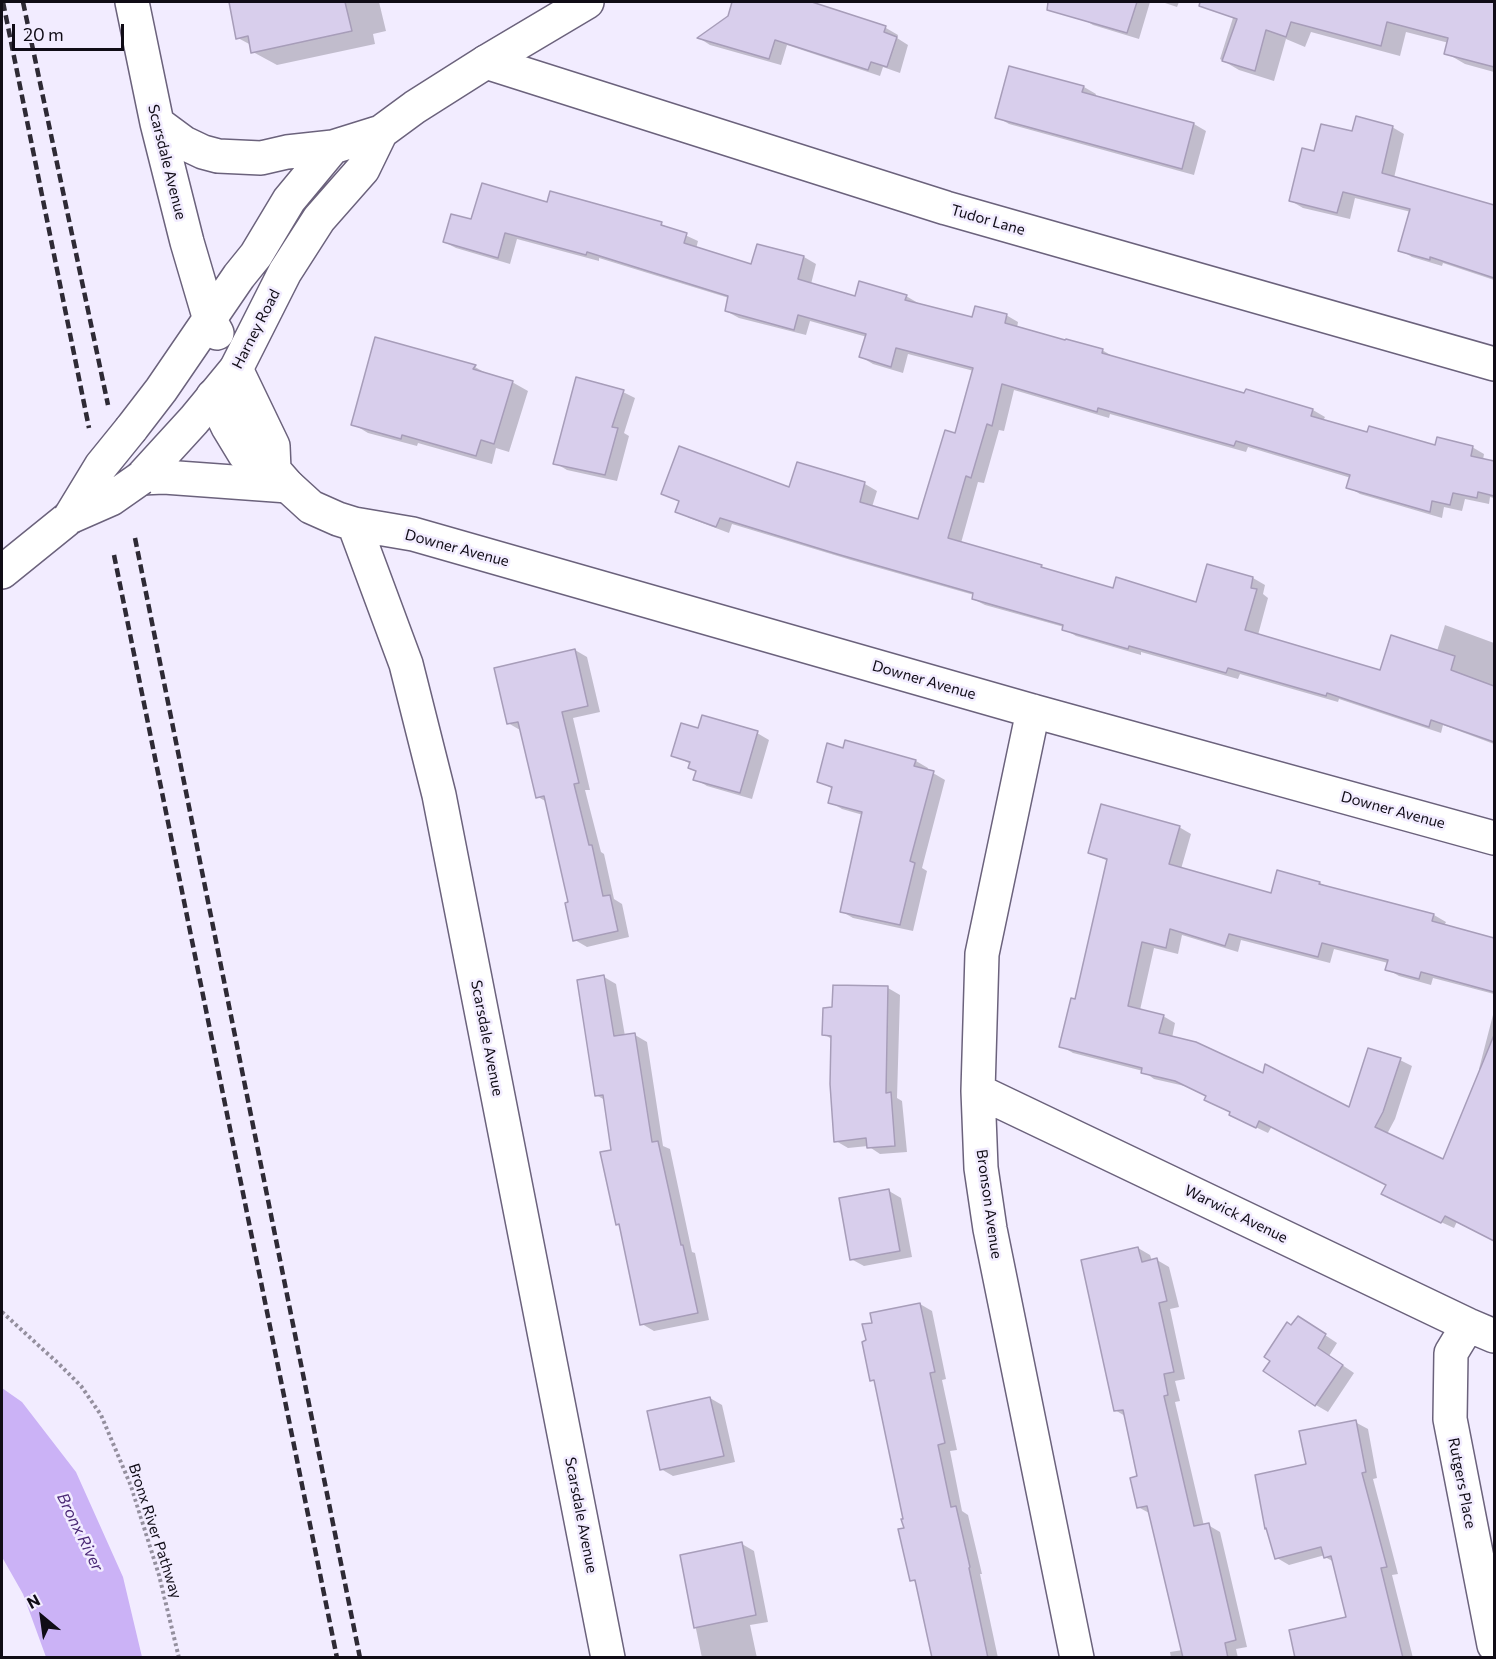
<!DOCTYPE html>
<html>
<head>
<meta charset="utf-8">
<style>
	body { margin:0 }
	#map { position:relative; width:1496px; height:1659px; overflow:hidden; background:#f2ecff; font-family:Commissioner,sans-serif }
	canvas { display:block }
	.frame { position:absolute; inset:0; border:3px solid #100c16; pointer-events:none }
	.north { position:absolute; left:12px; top:1587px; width:60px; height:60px; -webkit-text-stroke:4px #f2ecff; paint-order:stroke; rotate:331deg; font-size:16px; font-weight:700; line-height:24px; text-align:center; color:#100c16 }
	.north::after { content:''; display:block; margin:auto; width:21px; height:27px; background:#100c16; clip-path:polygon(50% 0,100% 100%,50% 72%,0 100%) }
	.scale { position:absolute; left:12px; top:24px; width:112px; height:27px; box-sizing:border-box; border:3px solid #100c16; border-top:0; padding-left:8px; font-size:18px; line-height:21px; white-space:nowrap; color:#100c16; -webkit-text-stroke:4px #f2ecff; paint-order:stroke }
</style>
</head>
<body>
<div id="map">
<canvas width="1496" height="1659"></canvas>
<div class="frame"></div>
<div class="north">N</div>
<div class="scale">20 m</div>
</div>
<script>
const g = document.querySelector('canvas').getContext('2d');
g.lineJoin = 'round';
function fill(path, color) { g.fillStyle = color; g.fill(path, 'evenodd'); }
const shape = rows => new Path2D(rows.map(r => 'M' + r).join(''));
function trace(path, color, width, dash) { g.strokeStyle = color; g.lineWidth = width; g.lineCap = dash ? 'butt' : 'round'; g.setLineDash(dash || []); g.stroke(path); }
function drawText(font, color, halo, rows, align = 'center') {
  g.font = font + ' Commissioner,sans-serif'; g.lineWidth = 5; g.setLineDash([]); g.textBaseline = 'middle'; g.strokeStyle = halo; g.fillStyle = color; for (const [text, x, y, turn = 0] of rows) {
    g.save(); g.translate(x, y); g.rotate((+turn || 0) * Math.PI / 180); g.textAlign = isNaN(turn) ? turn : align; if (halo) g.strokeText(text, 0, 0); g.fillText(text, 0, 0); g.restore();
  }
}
fill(shape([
	[2,1388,22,1402,76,1472,123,1577,142,1657,46,1657,23,1594,2,1557]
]), '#cbb2f6');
fill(shape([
	[230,2,379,2,386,31,373,34,375,44,277,65,253,52,251,45,238,38],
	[734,2,804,2,886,28,898,35,897,38,908,45,900,73,883,67,880,76,787,45,781,65,710,45,699,38,729,17],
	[1086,2,1150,2,1139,39,1093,25,1081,18],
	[1162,2,1179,2,1177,7],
	[1238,2,1494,2,1494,72,1465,64,1446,53,1449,43,1406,32,1400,56,1311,32,1305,47,1286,39,1274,81,1239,70,1220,59],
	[1010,68,1084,87,1096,94,1095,97,1194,124,1206,131,1194,175,1009,124,997,117],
	[1392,127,1404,134,1394,178,1494,207,1494,280,1443,263,1442,266,1412,257,1400,250,1411,212,1355,198,1350,219,1303,208,1291,201,1316,153,1353,133],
	[548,204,661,224,698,241,696,249,753,266,804,257,816,264,811,284,856,297,906,296,918,303,973,319,1006,315,1018,322,1017,328,1102,350,1114,357,1245,395,1313,410,1325,417,1323,421,1368,433,1436,447,1472,447,1484,454,1483,460,1494,463,1494,498,1490,497,1489,504,1465,499,1462,511,1444,507,1442,518,1360,494,1348,487,1351,478,1248,447,1246,452,1110,414,1109,418,1014,390,1004,431,999,430,984,483,978,482,961,543,1041,566,1052,572,1114,589,1197,604,1208,566,1253,578,1265,585,1263,594,1268,598,1258,635,1381,672,1437,651,1445,625,1494,643,1494,744,1443,725,1441,733,1339,699,1338,702,1240,674,1238,679,1141,652,1141,655,1076,636,1064,629,1064,627,985,605,973,599,974,595,851,560,732,524,729,533,689,518,677,511,680,502,663,494,790,489,798,464,865,484,877,491,872,507,919,521,956,435,974,371,908,354,903,373,873,364,861,357,867,337,810,321,806,335,739,318,726,311,729,298,599,258,599,261,517,239,510,264,456,248,444,242,472,221],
	[376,339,475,367,491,376,512,382,528,391,509,452,496,448,492,464,418,443,417,446,368,433,353,424],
	[623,392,635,398,624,433,629,436,617,481,567,470,555,463],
	[575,650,587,657,600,712,573,718,590,790,585,790,601,852,604,854,614,899,622,904,629,937,587,947,575,940,570,903,547,802,538,797,520,730,508,723],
	[699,730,757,733,769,740,752,799,707,786,695,779,697,772,690,768,691,764,672,755],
	[844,750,916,761,928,768,927,771,933,773,945,780,922,868,927,871,913,931,853,918,841,911,863,815,842,809,830,802,833,789,818,781],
	[1179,827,1191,834,1181,869,1272,894,1278,872,1320,883,1329,888,1434,915,1446,922,1444,926,1494,940,1494,994,1433,978,1431,985,1399,976,1387,969,1388,963,1334,949,1330,963,1241,940,1238,952,1182,935,1178,954,1154,948,1140,1010,1163,1016,1175,1023,1172,1038,1350,1109,1400,1060,1412,1066,1395,1119,1387,1134,1477,1179,1454,1228,1395,1201,1387,1185,1272,1126,1268,1133,1243,1121,1207,1096,1189,1087,1154,1079,1143,1071,1073,1053,1061,1046,1077,1001,1108,861,1090,853],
	[604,977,616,984,625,1036,635,1035,647,1042,663,1146,670,1149,692,1252,695,1253,709,1320,654,1331,642,1324,621,1226,618,1224,613,1151,605,1100,596,1095],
	[888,988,900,995,897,1098,902,1101,907,1152,880,1154,868,1146,848,1148,836,1141,833,1040,824,1034,834,1009],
	[1494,1011,1494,1077,1479,1069],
	[889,1191,901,1198,912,1257,864,1266,851,1259],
	[1138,1248,1150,1255,1152,1261,1157,1260,1169,1267,1179,1307,1170,1309,1185,1379,1175,1381,1180,1401,1175,1402,1204,1526,1208,1525,1220,1532,1247,1647,1236,1649,1238,1658,1171,1658,1170,1652,1183,1650,1151,1514,1138,1507,1139,1477,1125,1416,1115,1410],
	[920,1304,932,1311,946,1379,942,1380,957,1450,950,1451,962,1511,968,1515,982,1574,980,1574,998,1658,933,1658,917,1583,912,1580,905,1520,876,1382,871,1380,868,1341,874,1324],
	[1310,1325,1337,1343,1329,1356,1354,1373,1328,1412,1316,1405,1292,1327],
	[710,1398,722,1405,735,1462,673,1476,661,1469],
	[1355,1422,1368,1429,1377,1478,1373,1479,1398,1574,1392,1575,1413,1658,1297,1658,1348,1618,1334,1562,1325,1557,1325,1555,1289,1565,1277,1558,1308,1466],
	[742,1544,754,1551,768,1622,750,1625,757,1658,702,1658,681,1556]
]), '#0003');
const building = shape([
	[229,2,345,2,352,31,251,53,248,36,236,39,229,2],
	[732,2,812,2,886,26,884,32,897,37,887,67,871,62,868,70,775,40,769,59,697,38,728,16,732,2],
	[1048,2,1137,2,1127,33,1047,10,1048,2],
	[1200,2,1494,2,1494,67,1444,54,1448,38,1387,22,1381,46,1291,22,1286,37,1266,30,1255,71,1222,61,1237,19,1199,6,1200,2],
	[1009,66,1084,86,1082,92,1194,123,1182,169,995,118,1009,66],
	[1356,116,1393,126,1382,173,1494,205,1494,278,1430,257,1430,260,1398,251,1410,209,1343,192,1337,213,1289,201,1302,148,1314,151,1321,124,1352,131,1356,116],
	[482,183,547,202,550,191,662,222,661,225,687,233,684,243,751,264,757,244,804,256,798,279,855,296,859,281,907,295,905,300,972,317,975,306,1007,314,1005,323,1065,340,1066,339,1103,349,1102,353,1244,393,1246,389,1313,409,1311,416,1367,432,1369,426,1435,445,1437,437,1473,446,1471,456,1494,461,1494,496,1478,492,1477,498,1453,493,1450,505,1432,501,1430,512,1346,488,1350,475,1236,441,1234,446,1098,408,1097,412,1002,384,992,426,987,424,971,478,966,476,948,538,1042,565,1041,567,1113,588,1116,577,1196,602,1207,564,1253,577,1251,588,1257,589,1245,630,1380,670,1391,635,1455,656,1451,670,1494,686,1494,742,1431,720,1429,727,1327,693,1326,696,1228,668,1226,673,1129,646,1128,649,1062,630,1063,625,972,599,973,593,837,554,720,518,716,527,675,512,679,501,661,494,679,446,789,487,797,462,865,482,860,502,918,519,945,430,955,433,973,368,896,348,891,367,859,357,866,334,798,315,794,330,725,311,728,296,587,252,586,255,505,233,498,258,443,242,451,214,471,219,482,183],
	[375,337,476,365,473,369,513,381,494,444,481,440,476,456,402,435,401,439,351,425,375,337],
	[576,377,624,390,612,427,618,428,605,475,553,464,576,377],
	[575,649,588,706,562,712,579,783,574,784,589,845,592,845,603,896,610,895,618,931,573,941,565,903,568,902,544,796,536,798,518,722,507,724,494,668,575,649],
	[702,715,758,731,740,793,693,780,696,771,688,768,690,762,671,756,681,723,698,728,702,715],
	[845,740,916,760,914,766,934,771,910,861,915,863,900,925,840,912,862,812,828,803,832,787,817,782,827,743,843,748,845,740],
	[1101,804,1180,826,1169,864,1271,893,1277,870,1320,882,1319,884,1434,914,1432,921,1494,938,1494,992,1421,972,1419,979,1385,970,1388,960,1322,943,1318,957,1229,934,1225,946,1170,929,1166,948,1142,942,1128,1006,1164,1015,1159,1033,1196,1042,1263,1073,1265,1064,1349,1107,1368,1048,1401,1058,1383,1112,1375,1127,1443,1159,1494,1035,1494,1241,1445,1216,1441,1223,1381,1194,1386,1185,1259,1121,1256,1128,1229,1115,1230,1112,1204,1100,1206,1096,1175,1081,1141,1073,1142,1068,1059,1047,1071,998,1075,999,1107,859,1088,853,1101,804],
	[604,975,614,1036,635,1033,652,1142,658,1141,681,1245,683,1245,698,1313,640,1325,619,1224,616,1225,600,1152,611,1150,603,1095,595,1096,577,980,604,975],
	[833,985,888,986,886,1093,891,1092,895,1146,867,1148,866,1138,834,1142,830,1084,831,1036,822,1035,823,1008,832,1007,833,985],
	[889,1189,900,1251,850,1260,839,1198,889,1189],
	[1138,1247,1142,1262,1157,1258,1167,1301,1159,1303,1174,1372,1164,1374,1168,1395,1164,1396,1194,1526,1209,1523,1236,1640,1225,1643,1228,1658,1183,1658,1147,1506,1137,1508,1130,1478,1137,1476,1123,1410,1114,1411,1081,1260,1138,1247],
	[920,1303,935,1372,930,1373,945,1443,938,1445,951,1507,956,1506,970,1567,969,1568,988,1658,932,1658,915,1580,910,1581,898,1529,904,1528,901,1519,903,1519,874,1380,870,1381,862,1342,866,1340,862,1324,872,1323,870,1313,920,1303],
	[1298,1316,1326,1334,1318,1348,1343,1365,1315,1406,1263,1371,1270,1361,1264,1357,1287,1322,1291,1325,1298,1316],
	[710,1397,724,1456,660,1470,647,1411,710,1397],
	[1356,1420,1366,1472,1362,1473,1387,1567,1381,1568,1403,1658,1295,1658,1289,1630,1346,1617,1331,1556,1324,1558,1321,1547,1275,1559,1266,1528,1265,1529,1255,1475,1306,1464,1299,1431,1356,1420],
	[742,1542,756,1615,694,1628,680,1555,742,1542]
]);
fill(building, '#d8ceec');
trace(building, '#a79db9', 1.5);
const street = shape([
	[486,62,946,208,1494,364],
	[236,369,273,446,274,470],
	[213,396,228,427,245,455,274,470,288,486,311,507,338,519,354,524,413,534,1033,711,1494,838],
	[354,524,406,664,439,795,608,1658],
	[1033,711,982,954,978,1091,981,1168,990,1229,1077,1658],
	[978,1091,1468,1325,1494,1336],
	[1468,1325,1451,1353,1450,1419,1494,1645]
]);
const secondary = shape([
	[132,2,157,123,187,242,210,320,217,333],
	[157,123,184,143,203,152,218,156,261,158,287,152,333,147],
	[131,429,161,390,239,276,256,255,289,200,333,147,381,132,415,107,486,62,587,2],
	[141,478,194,420,236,369,285,272,319,219,363,169,381,132],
	[141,478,164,477,288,486],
	[2,572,70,517]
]);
trace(street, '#6b627c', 36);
trace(secondary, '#6b627c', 36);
trace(shape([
	[2,1312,60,1365,81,1386,101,1415,131,1486,159,1575,179,1658]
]), '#948f9e', 4, [3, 3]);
trace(street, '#fff', 33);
trace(secondary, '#fff', 33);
trace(shape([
	[3,2,89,428],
	[23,2,108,405],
	[135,538,360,1658],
	[114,555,337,1658]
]), '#2e2a35', 4.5, [9, 4.5]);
const secondaryBridge = shape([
	[70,517,101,466,131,429],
	[70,517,111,499,141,478]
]);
trace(secondaryBridge, '#6b627c', 36, []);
trace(secondaryBridge, '#fff', 33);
drawText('15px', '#100c16', '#f2ecff', [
	["Scarsdale Avenue",167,162,76],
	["Tudor Lane",988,220,16],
	["Harney Road",256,329,-63],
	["Downer Avenue",457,548,15],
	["Downer Avenue",924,680,16],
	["Downer Avenue",1393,810,15],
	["Scarsdale Avenue",487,1038,79],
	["Bronson Avenue",989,1204,82],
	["Warwick Avenue",1236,1214,26],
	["Rutgers Place",1462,1483,79],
	["Scarsdale Avenue",581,1515,79],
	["Bronx River Pathway",155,1531,72]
]);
drawText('italic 16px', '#4b2976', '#f2ecff', [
	["Bronx River",80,1532,64]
]);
</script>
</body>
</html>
